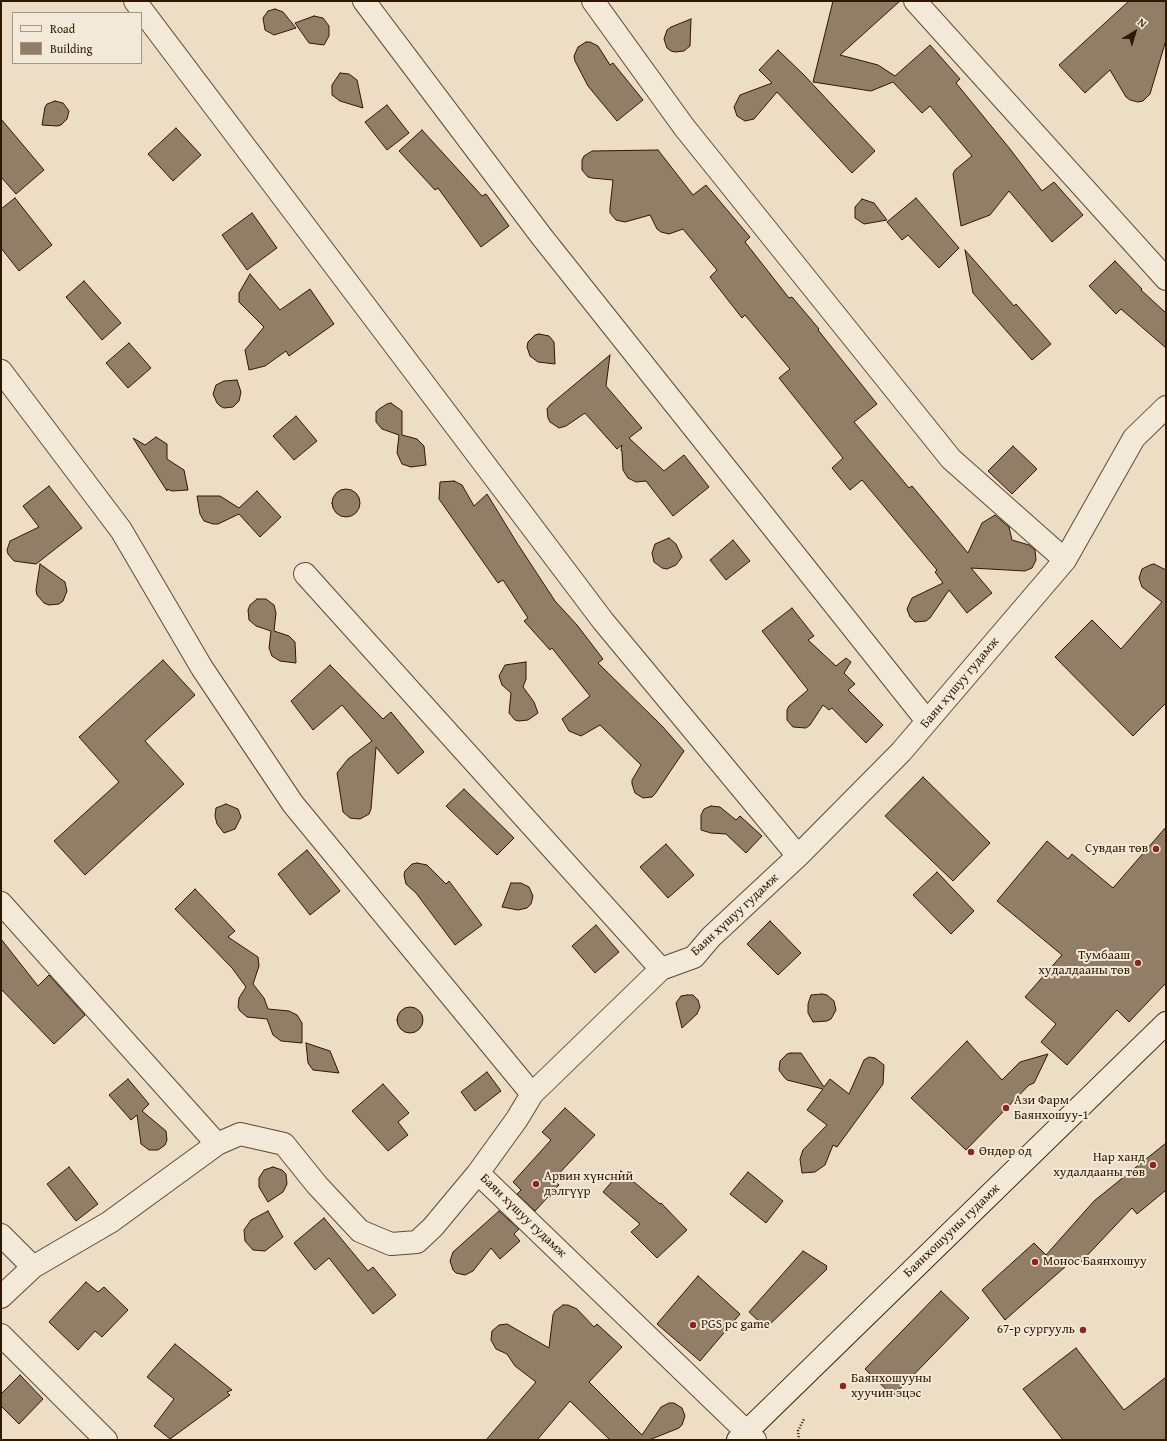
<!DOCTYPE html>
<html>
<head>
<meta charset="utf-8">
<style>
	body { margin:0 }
	#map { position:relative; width:1167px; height:1441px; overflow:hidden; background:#edddc4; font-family:"Gentium Book Plus",serif }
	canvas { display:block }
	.frame { position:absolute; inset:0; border:2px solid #301800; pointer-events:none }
	.legend { position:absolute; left:12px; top:12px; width:130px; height:52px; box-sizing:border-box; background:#f3e9d9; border:1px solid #a59582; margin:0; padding:5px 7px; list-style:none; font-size:12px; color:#301800 }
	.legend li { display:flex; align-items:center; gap:8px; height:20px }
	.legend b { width:20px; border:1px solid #a59582 }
	.north { position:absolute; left:1115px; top:12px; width:40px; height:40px; -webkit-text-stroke:3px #f3e9d9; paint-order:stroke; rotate:38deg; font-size:11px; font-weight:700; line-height:16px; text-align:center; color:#301800 }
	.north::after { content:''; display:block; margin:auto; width:14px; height:18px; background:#301800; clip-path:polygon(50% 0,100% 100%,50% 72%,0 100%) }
</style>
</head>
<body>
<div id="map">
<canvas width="1167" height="1441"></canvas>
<div class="frame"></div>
<ul class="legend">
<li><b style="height:5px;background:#f3e9d9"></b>Road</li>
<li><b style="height:11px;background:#927e66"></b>Building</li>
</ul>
<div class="north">N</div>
</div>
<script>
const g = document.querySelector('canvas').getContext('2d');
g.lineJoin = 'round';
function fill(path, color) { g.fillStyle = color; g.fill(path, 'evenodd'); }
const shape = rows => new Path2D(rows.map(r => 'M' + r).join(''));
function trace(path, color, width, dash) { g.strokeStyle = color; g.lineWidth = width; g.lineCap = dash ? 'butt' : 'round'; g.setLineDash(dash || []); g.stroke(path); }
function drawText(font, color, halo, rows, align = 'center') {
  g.font = font + ' "Gentium Book Plus",serif'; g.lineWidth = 4; g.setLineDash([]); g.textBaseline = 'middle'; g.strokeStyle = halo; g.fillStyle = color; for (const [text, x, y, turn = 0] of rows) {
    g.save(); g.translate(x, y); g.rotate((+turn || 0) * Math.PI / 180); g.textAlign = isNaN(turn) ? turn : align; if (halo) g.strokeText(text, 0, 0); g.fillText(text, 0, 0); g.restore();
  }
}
const building = shape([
	[833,1,900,1,840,55,878,65,895,76,930,45,960,79,956,83,1010,149,1042,191,1054,182,1083,215,1052,242,1009,191,990,215,961,226,953,174,955,170,972,156,930,106,922,113,893,82,871,91,813,82,833,1],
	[1129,1,1166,1,1166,40,1150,94,1143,101,1138,102,1130,100,1126,97,1110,70,1085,93,1059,65,1129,1],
	[275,9,283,12,296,28,274,35,265,30,263,18,268,11,275,9],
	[314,16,323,18,329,26,329,36,324,45,309,43,295,23,314,16],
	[691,19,690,46,684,51,675,52,671,51,667,48,664,39,667,30,671,27,691,19],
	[586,42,590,42,598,46,610,65,613,63,643,100,617,121,588,86,575,61,574,56,578,47,586,42],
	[778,50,804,75,875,151,852,173,777,92,754,119,745,121,737,116,734,107,740,95,772,83,759,70,778,50],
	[340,73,349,74,357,80,363,108,340,101,332,95,332,85,340,73],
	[55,101,63,103,69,111,67,119,61,125,57,126,42,125,45,107,47,104,55,101],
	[387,105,409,133,387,150,365,122,387,105],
	[1,119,44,170,16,194,1,177,1,119],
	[176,128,201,155,173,181,148,154,176,128],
	[422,130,482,196,486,194,509,226,481,247,438,188,435,190,399,151,422,130],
	[658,150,693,195,706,185,750,237,745,242,789,298,792,297,819,329,818,330,877,404,854,422,909,488,912,486,968,553,982,523,995,515,1009,527,1012,540,1029,545,1035,550,1036,560,1032,568,1025,571,971,568,992,593,967,613,949,590,930,618,926,621,915,622,910,617,907,609,912,598,943,583,935,572,937,570,862,480,850,490,832,468,843,458,779,378,790,369,745,315,742,318,710,277,717,270,683,229,669,234,661,232,657,229,650,215,625,222,616,220,610,213,610,208,613,180,592,178,588,177,582,170,582,160,584,156,592,151,658,150],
	[15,198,52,245,19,271,1,248,1,209,15,198],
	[916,198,959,248,939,268,908,235,902,240,887,222,916,198],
	[862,199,874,203,887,220,864,224,855,218,855,207,862,199],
	[252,213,277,248,247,270,222,235,252,213],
	[965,250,1014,306,1016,304,1051,344,1032,360,973,293,965,250],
	[1115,261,1142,289,1141,290,1166,313,1166,348,1121,309,1116,314,1089,286,1115,261],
	[250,274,280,310,310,289,334,324,289,356,286,351,265,366,249,370,245,350,264,327,239,302,239,293,250,274],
	[84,281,121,323,102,340,66,297,84,281],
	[539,334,549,336,554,342,555,364,538,362,530,356,527,347,528,342,535,335,539,334],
	[129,343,151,368,128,388,106,363,129,343],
	[610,355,606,386,642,428,629,438,664,471,684,455,709,487,673,516,646,481,636,482,628,478,623,470,622,452,621,450,622,445,617,449,585,413,566,426,559,428,550,422,548,418,547,409,550,405,610,355],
	[237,380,241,392,239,401,233,407,224,408,220,406,217,403,213,394,216,385,224,381,237,380],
	[391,403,402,411,402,435,417,439,424,446,426,465,411,467,402,464,397,453,399,435,382,429,376,422,376,412,379,409,387,404,391,403],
	[296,416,317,441,294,460,273,436,296,416],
	[156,437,167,444,167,459,184,470,188,490,172,491,167,489,167,491,133,438,145,445,156,437],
	[1013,446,1037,469,1012,494,988,471,1013,446],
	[454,481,462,485,474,506,487,494,517,543,555,601,577,625,603,659,598,663,662,726,684,751,655,794,652,797,643,798,635,793,632,784,632,780,641,765,600,725,581,736,569,731,562,719,590,696,552,648,550,650,524,621,528,618,503,580,498,583,439,499,440,482,454,481],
	[49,486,82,528,36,564,14,561,8,554,7,550,10,541,39,527,23,506,49,486],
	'332 503a14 14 0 1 1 28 0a14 14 0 1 1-28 0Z',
	[257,491,281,517,260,537,239,514,218,524,213,524,204,521,200,514,197,496,220,496,239,508,257,491],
	[669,538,676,544,682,557,676,565,667,569,662,568,654,562,652,553,655,544,669,538],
	[733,540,750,561,726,580,710,560,733,540],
	[40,564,65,582,67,591,63,601,59,604,49,605,44,603,37,595,36,590,40,564],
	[1154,564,1166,570,1166,703,1133,736,1055,657,1092,620,1121,649,1162,602,1142,587,1139,578,1142,569,1150,565,1154,564],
	[257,599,266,599,274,605,276,613,274,631,289,636,295,642,296,663,280,661,272,656,269,648,271,631,256,626,249,620,248,610,250,605,257,599],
	[792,608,814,636,808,640,836,666,846,658,851,662,844,673,855,684,848,690,883,725,866,743,832,708,829,710,823,705,810,725,806,728,793,727,787,720,787,710,789,706,808,690,762,631,792,608],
	[163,660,195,695,145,741,184,784,85,875,54,841,119,782,79,737,163,660],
	[526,662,526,679,523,687,534,702,538,713,528,720,519,721,515,720,509,713,511,693,502,685,499,676,505,665,526,662],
	[330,665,383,719,391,712,424,752,398,774,376,747,371,809,369,814,360,819,350,818,343,812,337,773,348,759,372,741,342,705,313,730,291,701,330,665],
	[923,777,990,843,953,881,885,816,923,777],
	[464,789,514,838,497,855,446,806,464,789],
	[226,804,238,809,241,817,235,829,224,833,217,824,215,816,216,808,226,804],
	[711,806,720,807,736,820,740,816,762,836,746,853,726,834,711,833,701,830,701,815,704,809,711,806],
	[1166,827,1166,983,1129,1022,1117,1010,1067,1065,1041,1042,1056,1024,1025,997,1062,955,997,901,1047,841,1068,859,1072,854,1113,888,1166,827],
	[666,844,694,875,668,898,640,867,666,844],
	[307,850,340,891,310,915,278,874,307,850],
	[417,863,427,865,446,884,449,881,482,925,455,945,416,893,406,884,404,875,405,871,412,864,417,863],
	[937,872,974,911,951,934,913,895,937,872],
	[511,883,521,883,529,887,533,896,531,904,527,908,518,910,502,907,511,883],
	[195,889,235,931,228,937,258,957,259,966,253,984,264,998,268,1009,289,1011,297,1015,302,1023,302,1043,281,1041,273,1035,267,1019,247,1017,240,1011,238,1007,239,998,246,987,232,968,175,909,195,889],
	[770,921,801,953,778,975,747,944,770,921],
	[596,925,619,952,595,973,572,946,596,925],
	[1,939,38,986,49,975,85,1015,54,1044,1,989,1,939],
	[822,994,827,995,834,1001,836,1010,831,1019,827,1021,813,1022,808,1013,808,1004,811,995,822,994],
	[687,995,693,995,698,1000,700,1007,697,1014,682,1028,676,1003,681,996,687,995],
	'397 1020a13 13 0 1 1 26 0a13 13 0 1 1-26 0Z',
	[967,1041,1002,1080,1020,1062,1048,1054,1034,1083,1029,1085,966,1150,911,1098,967,1041],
	[306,1043,330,1051,339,1073,313,1070,308,1063,306,1043],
	[791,1053,801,1053,824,1087,830,1079,849,1094,864,1060,869,1057,875,1058,884,1065,883,1084,837,1147,833,1145,825,1165,815,1172,802,1173,800,1159,803,1150,827,1125,807,1110,823,1089,787,1080,784,1077,779,1070,780,1061,787,1054,791,1053],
	[487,1072,501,1091,475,1111,461,1092,487,1072],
	[128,1079,149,1104,142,1111,166,1131,167,1140,165,1145,158,1150,149,1150,141,1144,137,1115,131,1120,109,1095,128,1079],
	[383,1084,409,1113,398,1122,408,1135,388,1151,352,1111,383,1084],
	[565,1108,595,1135,553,1180,559,1185,535,1211,517,1194,521,1190,513,1182,551,1140,542,1132,565,1108],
	[1166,1143,1166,1190,1137,1214,1132,1208,1079,1264,1074,1259,1005,1320,982,1290,1034,1243,1046,1255,1094,1201,1166,1143],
	[69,1167,98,1204,76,1221,47,1184,69,1167],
	[273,1167,282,1170,286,1174,287,1184,283,1192,268,1202,259,1187,259,1178,264,1170,273,1167],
	[621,1171,660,1204,661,1203,687,1230,657,1258,631,1232,640,1224,603,1192,621,1171],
	[748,1172,783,1201,766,1223,730,1194,748,1172],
	[268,1211,283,1237,265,1251,253,1250,245,1241,244,1230,251,1220,268,1211],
	[499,1211,519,1229,514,1234,520,1241,500,1259,491,1248,473,1271,465,1275,456,1273,453,1270,450,1261,453,1252,499,1211],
	[324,1218,368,1271,373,1267,396,1295,373,1314,329,1258,315,1270,294,1243,324,1218],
	[803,1251,827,1266,826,1268,827,1269,766,1328,749,1312,803,1251],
	[698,1276,740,1314,700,1361,657,1324,698,1276],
	[86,1282,98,1292,104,1287,128,1310,102,1337,95,1331,78,1350,49,1322,86,1282],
	[941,1291,969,1318,893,1396,865,1369,941,1291],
	[563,1305,568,1305,577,1309,594,1327,597,1324,622,1347,589,1382,642,1435,661,1407,669,1403,674,1403,682,1408,685,1416,682,1425,679,1428,649,1440,610,1440,570,1401,537,1440,486,1440,536,1382,515,1366,507,1354,496,1349,491,1340,492,1331,499,1325,507,1324,549,1348,553,1315,555,1311,563,1305],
	[175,1344,232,1390,227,1392,230,1395,170,1439,154,1426,174,1399,147,1377,175,1344],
	[1076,1348,1124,1410,1166,1377,1166,1440,1063,1440,1023,1389,1076,1348],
	[20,1375,43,1399,19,1424,1,1406,1,1394,20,1375]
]);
fill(building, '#927e66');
trace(building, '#301800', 1);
const minor = shape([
	[135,1,603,621,798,856],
	[364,1,542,237,927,721],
	[593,1,684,127,951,459,1065,560],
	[915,1,1166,279],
	[1,371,121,530,202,668,293,804,532,1094],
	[305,574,661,969],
	[1,903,217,1144],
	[1,1235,33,1267],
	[1,1297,33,1267,110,1222,217,1144,240,1134,284,1144,317,1185,360,1231,391,1244,417,1242,433,1227,478,1173],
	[1,1335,106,1440],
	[755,1440,478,1173,517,1119,532,1094,661,969,694,957,711,937,798,856,901,752,1065,560,1134,438,1166,407]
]);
const secondary = shape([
	[738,1440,1166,1023]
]);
trace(minor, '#5f4931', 24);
trace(secondary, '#301800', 24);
trace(shape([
	[799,1440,798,1431,804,1419]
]), '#301800', 2.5, [1, 2]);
trace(minor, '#f3e9d9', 22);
trace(secondary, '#f3e9d9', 22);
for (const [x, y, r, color] of [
	[1156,849,4,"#8f2418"],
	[1138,963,4,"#8f2418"],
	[1006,1108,4,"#8f2418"],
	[971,1152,4,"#8f2418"],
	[1153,1165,4,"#8f2418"],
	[536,1184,4,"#8f2418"],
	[1035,1262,4,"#8f2418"],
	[693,1325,4,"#8f2418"],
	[1083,1330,4,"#8f2418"],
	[843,1386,4,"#8f2418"]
]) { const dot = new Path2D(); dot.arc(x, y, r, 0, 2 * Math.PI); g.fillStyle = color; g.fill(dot); trace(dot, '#f3e9d9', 1.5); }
drawText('13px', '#301800', '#f3e9d9', [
	["Баян хүшуу гудамж",960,683,-50],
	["Баян хүшуу гудамж",735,915,-43],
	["Баян хүшуу гудамж",523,1216,44],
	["Баянхошууны гудамж",952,1231,-44]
]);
drawText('13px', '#301800', '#f3e9d9', [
	["Сувдан төв",1148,849,"right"],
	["Тумбааш",1130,956,"right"],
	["худалдааны төв",1130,971,"right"],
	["Ази Фарм",1014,1101],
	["Баянхошуу-1",1014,1116],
	["Өндөр од",979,1152],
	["Нар ханд",1145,1158,"right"],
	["худалдааны төв",1145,1173,"right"],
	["Арвин хүнсний",544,1177],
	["дэлгүүр",544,1192],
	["Монос Баянхошуу",1043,1262],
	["PGS pc game",701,1325],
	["67-р сургууль",1075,1330,"right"],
	["Баянхошууны",851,1379],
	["хуучин эцэс",851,1394]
], 'left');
</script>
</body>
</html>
